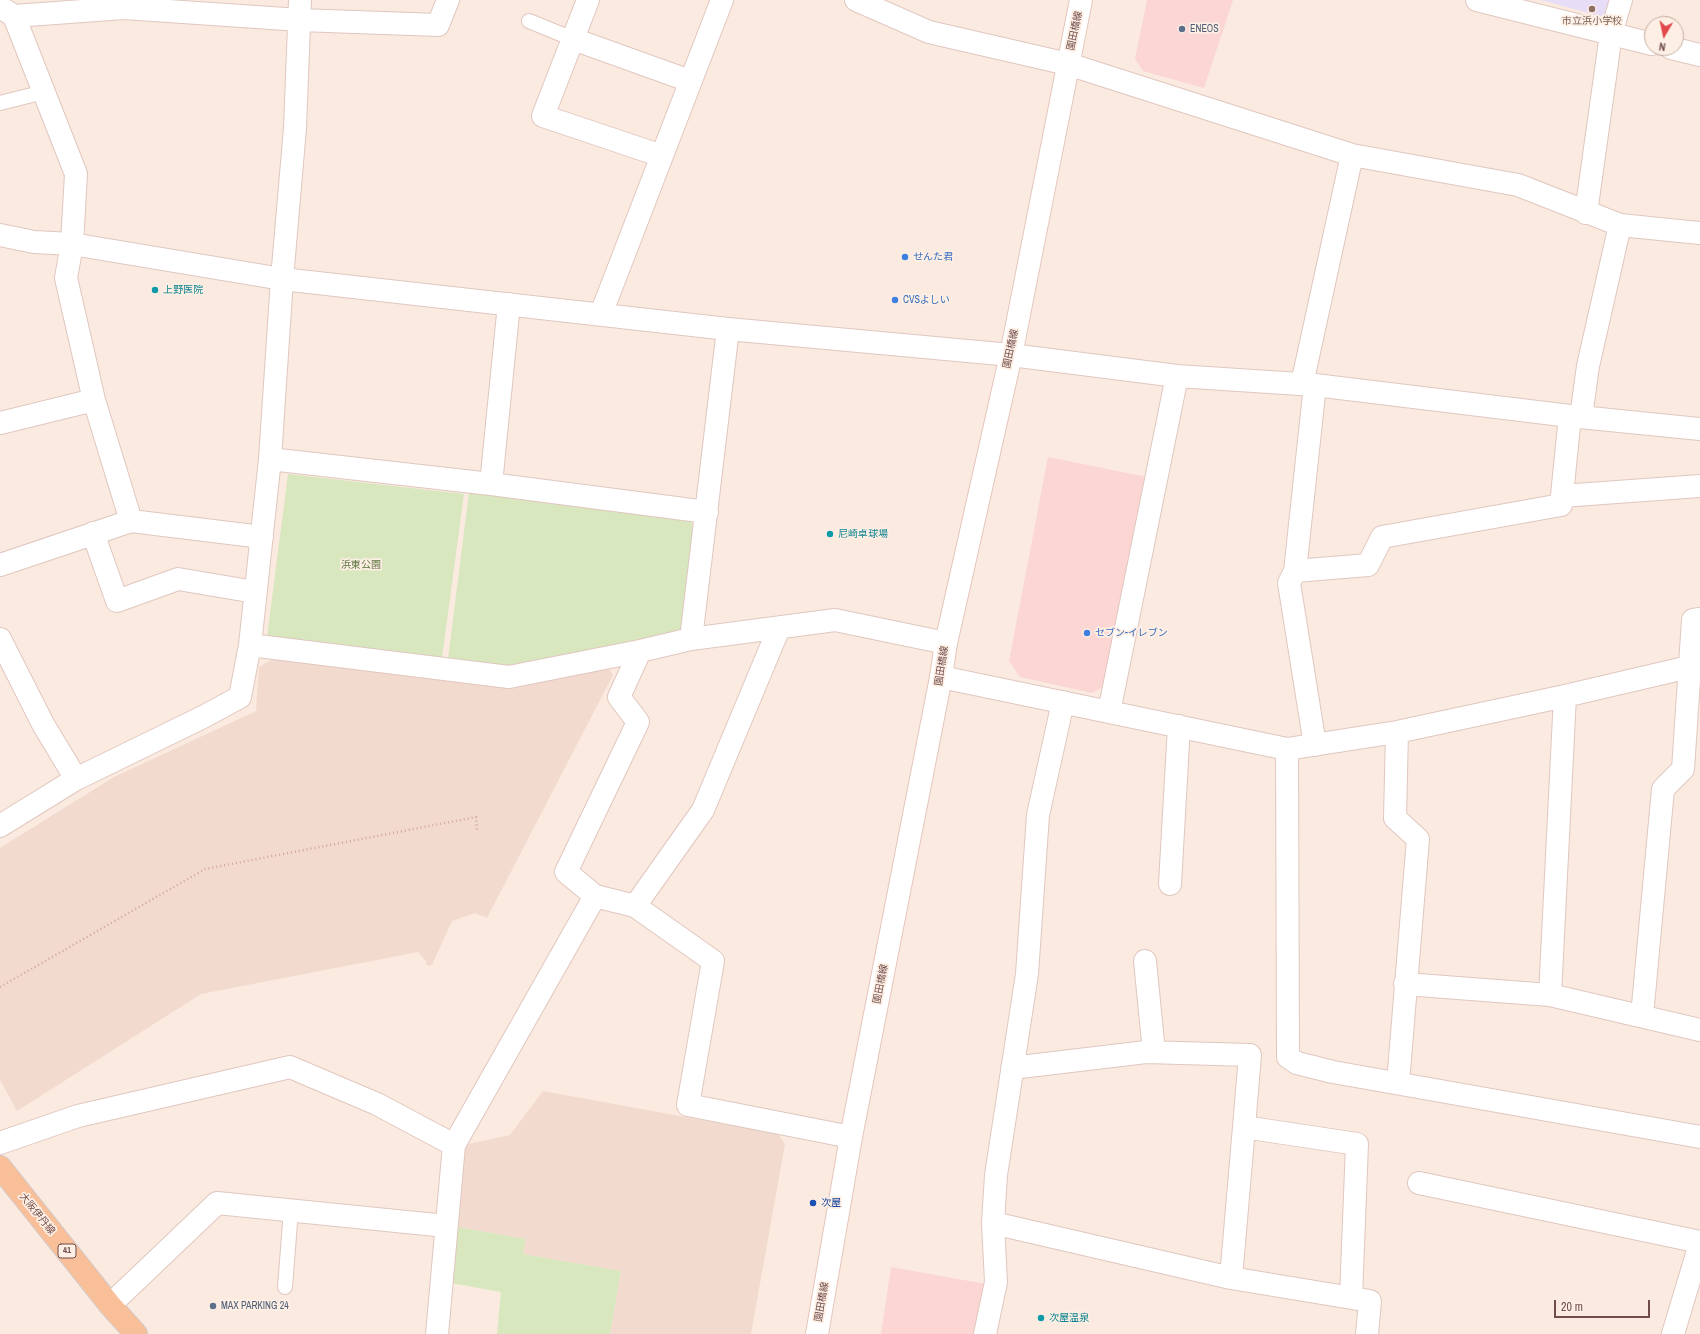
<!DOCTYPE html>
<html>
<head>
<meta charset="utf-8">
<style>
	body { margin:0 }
	#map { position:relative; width:1700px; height:1334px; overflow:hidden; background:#fbeae0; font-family:"Archivo Narrow",sans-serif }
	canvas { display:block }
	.north { position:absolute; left:1644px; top:16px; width:40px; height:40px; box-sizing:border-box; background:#feefe5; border:1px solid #c5aea6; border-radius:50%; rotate:189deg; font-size:11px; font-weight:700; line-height:16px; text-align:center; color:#704d48 }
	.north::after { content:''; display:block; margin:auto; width:14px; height:18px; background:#e24849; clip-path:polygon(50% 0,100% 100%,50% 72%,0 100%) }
	.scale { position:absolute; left:1554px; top:1300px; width:96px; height:18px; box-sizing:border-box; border:2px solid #704d48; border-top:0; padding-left:5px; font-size:12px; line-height:14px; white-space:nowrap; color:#704d48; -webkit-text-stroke:3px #feefe5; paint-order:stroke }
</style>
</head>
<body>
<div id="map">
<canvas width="1700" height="1334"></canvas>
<div class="north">N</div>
<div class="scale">20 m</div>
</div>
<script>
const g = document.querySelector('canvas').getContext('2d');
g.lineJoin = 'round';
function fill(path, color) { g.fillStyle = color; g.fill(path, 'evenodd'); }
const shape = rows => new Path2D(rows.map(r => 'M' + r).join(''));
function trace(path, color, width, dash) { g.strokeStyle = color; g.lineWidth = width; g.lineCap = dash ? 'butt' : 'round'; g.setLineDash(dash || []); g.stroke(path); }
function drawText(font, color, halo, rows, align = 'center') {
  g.font = font + ' "Archivo Narrow","Noto Sans JP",sans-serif'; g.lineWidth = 3.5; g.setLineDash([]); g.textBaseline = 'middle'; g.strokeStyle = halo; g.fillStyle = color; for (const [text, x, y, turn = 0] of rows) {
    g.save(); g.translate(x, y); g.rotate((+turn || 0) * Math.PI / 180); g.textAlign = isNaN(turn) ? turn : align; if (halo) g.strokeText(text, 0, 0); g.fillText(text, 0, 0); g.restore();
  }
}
fill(shape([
	[273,659,605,663,613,675,487,918,475,913,452,921,432,965,427,966,426,961,418,952,201,994,17,1111,0,1080,0,848,114,777,256,711,259,667],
	[543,1091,778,1134,785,1144,751,1334,610,1334,621,1271,523,1254,526,1239,458,1227,464,1145,510,1135]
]), '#f2dace');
fill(shape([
	[1147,0,1233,0,1204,88,1143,71,1135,59],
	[1048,457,1147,477,1103,687,1092,693,1020,677,1009,661],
	[891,1267,986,1284,978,1334,881,1334]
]), '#fbd6d3');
fill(shape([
	[1541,0,1612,0,1607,18]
]), '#e7ddf7');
fill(shape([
	[288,474,464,494,442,658,267,637],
	[469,492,688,518,695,529,685,625,675,634,509,666,448,659],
	[458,1227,526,1239,523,1254,621,1271,610,1334,497,1334,501,1292,451,1283]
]), '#d9e7bf');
const lane = shape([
	[529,21,573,39],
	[0,103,44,92],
	[285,1287,291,1210]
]);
const street = shape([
	[588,0,543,116,662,156],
	[856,0,929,32,1068,64,1352,155,1518,185,1620,225,1700,233],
	[1477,0,1652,44],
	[0,7,14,16,124,8,300,20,438,25,448,0],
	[14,16,76,174,72,244,66,278,94,400,131,521],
	[573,39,690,81],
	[1671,48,1700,55],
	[1586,213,1611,34,1621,0],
	[0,235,34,242,72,244,282,279,728,329,1011,355,1177,376,1315,385,1570,416,1700,429],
	[601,314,722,0],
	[1302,384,1352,155],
	[1581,417,1588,366,1620,225],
	[0,423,94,400],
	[270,459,491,484,707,512],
	[491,484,509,304],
	[1562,496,1700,486],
	[93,533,117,601,178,579,255,592],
	[0,565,131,521,262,537],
	[1295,571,1368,565,1382,537,1561,505,1570,416],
	[0,639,43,724,76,779],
	[691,639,728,329],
	[250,645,509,677,640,651,691,639,835,620,946,643],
	[640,651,619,697,638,722,566,872,595,896,635,906,713,961,688,1105,851,1137],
	[941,677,1287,749,1397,732,1565,696,1689,667],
	[1109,712,1177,376],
	[1397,732,1395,818,1418,839,1398,1083],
	[1315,745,1289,583,1295,571,1315,385],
	[1287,749,1288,1057,1297,1063,1333,1072,1700,1137],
	[0,826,76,779,203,717,240,697,250,645,270,459,282,279,295,128,300,0],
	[1170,884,1179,726],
	[635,906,703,810,779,628],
	[1145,961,1154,1052],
	[1405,984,1550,995,1700,1030],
	[1550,995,1565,696],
	[1642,1016,1663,789,1683,769,1693,620,1700,619],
	[1012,1068,1146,1052,1250,1055,1244,1127,1357,1144,1351,1297],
	[0,1143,78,1116,290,1067,377,1104,454,1145],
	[1419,1183,1700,1242],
	[993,1223,1231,1278,1370,1301,1367,1334],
	[1231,1278,1244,1127],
	[110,1305,217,1203,446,1226],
	[437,1334,454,1145,595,896],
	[985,1334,996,1282,993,1223,996,1175,1027,974,1038,815,1063,702],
	[1673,1334,1700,1244]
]);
const secondary = shape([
	[817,1334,851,1137,941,677,946,643,1011,355,1081,0]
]);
const primary = shape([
	[0,1167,110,1305,136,1334]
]);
trace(lane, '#e0c7bf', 16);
trace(street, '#e0c7bf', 24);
trace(secondary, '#e5c6bc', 24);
trace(primary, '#d4cac8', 24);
trace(shape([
	[0,987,205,869,476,817,477,830]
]), '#d3a59c', 2.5, [1, 3]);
trace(lane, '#fff', 14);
trace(street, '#fff', 22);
trace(secondary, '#fff', 22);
trace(primary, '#f8bf99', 22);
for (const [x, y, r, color] of [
	[1592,9,4,"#8d6e63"],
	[1182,29,4,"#5c6f8a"],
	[905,257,4,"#3f7fe0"],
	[155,290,4,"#0f9aa8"],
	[895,300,4,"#3f7fe0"],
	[830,534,4,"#0f9aa8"],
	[1087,633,4,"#3f7fe0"],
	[813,1203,4,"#1a4fb4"],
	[213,1306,4,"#5c6f8a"],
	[1041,1318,4,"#0f9aa8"]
]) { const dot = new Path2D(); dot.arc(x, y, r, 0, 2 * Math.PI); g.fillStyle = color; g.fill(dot); trace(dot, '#feefe5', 1.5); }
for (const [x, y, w] of [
	[67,1251,18]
]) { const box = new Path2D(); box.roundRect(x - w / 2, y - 7, w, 14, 3); g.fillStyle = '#feefe5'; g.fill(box); trace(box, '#704d48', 1); }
drawText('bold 9px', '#704d48', null, [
	["41",67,1251]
]);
drawText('10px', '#785e54', '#feefe5', [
	["市立浜小学校",1592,21]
]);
drawText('10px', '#4e5e75', '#feefe5', [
	["ENEOS",1190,29],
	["MAX PARKING 24",221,1306]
], 'left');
drawText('10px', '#704d48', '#feefe5', [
	["園田橋線",1075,31,-78],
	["園田橋線",1011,349,-78],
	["園田橋線",942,666,-81],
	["園田橋線",881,984,-79],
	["大阪伊丹線",37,1214,51],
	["園田橋線",822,1302,-80]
]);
drawText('10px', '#366cbe', '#feefe5', [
	["せんた君",913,257],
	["CVSよしい",903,300],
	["セブン-イレブン",1095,633]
], 'left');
drawText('10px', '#0d838f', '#feefe5', [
	["上野医院",163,290],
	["尼崎卓球場",838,534],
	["次屋温泉",1049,1318]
], 'left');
drawText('10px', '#5d7641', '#feefe5', [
	["浜東公園",361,565]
]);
drawText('10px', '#164399', '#feefe5', [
	["次屋",821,1203]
], 'left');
</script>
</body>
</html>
